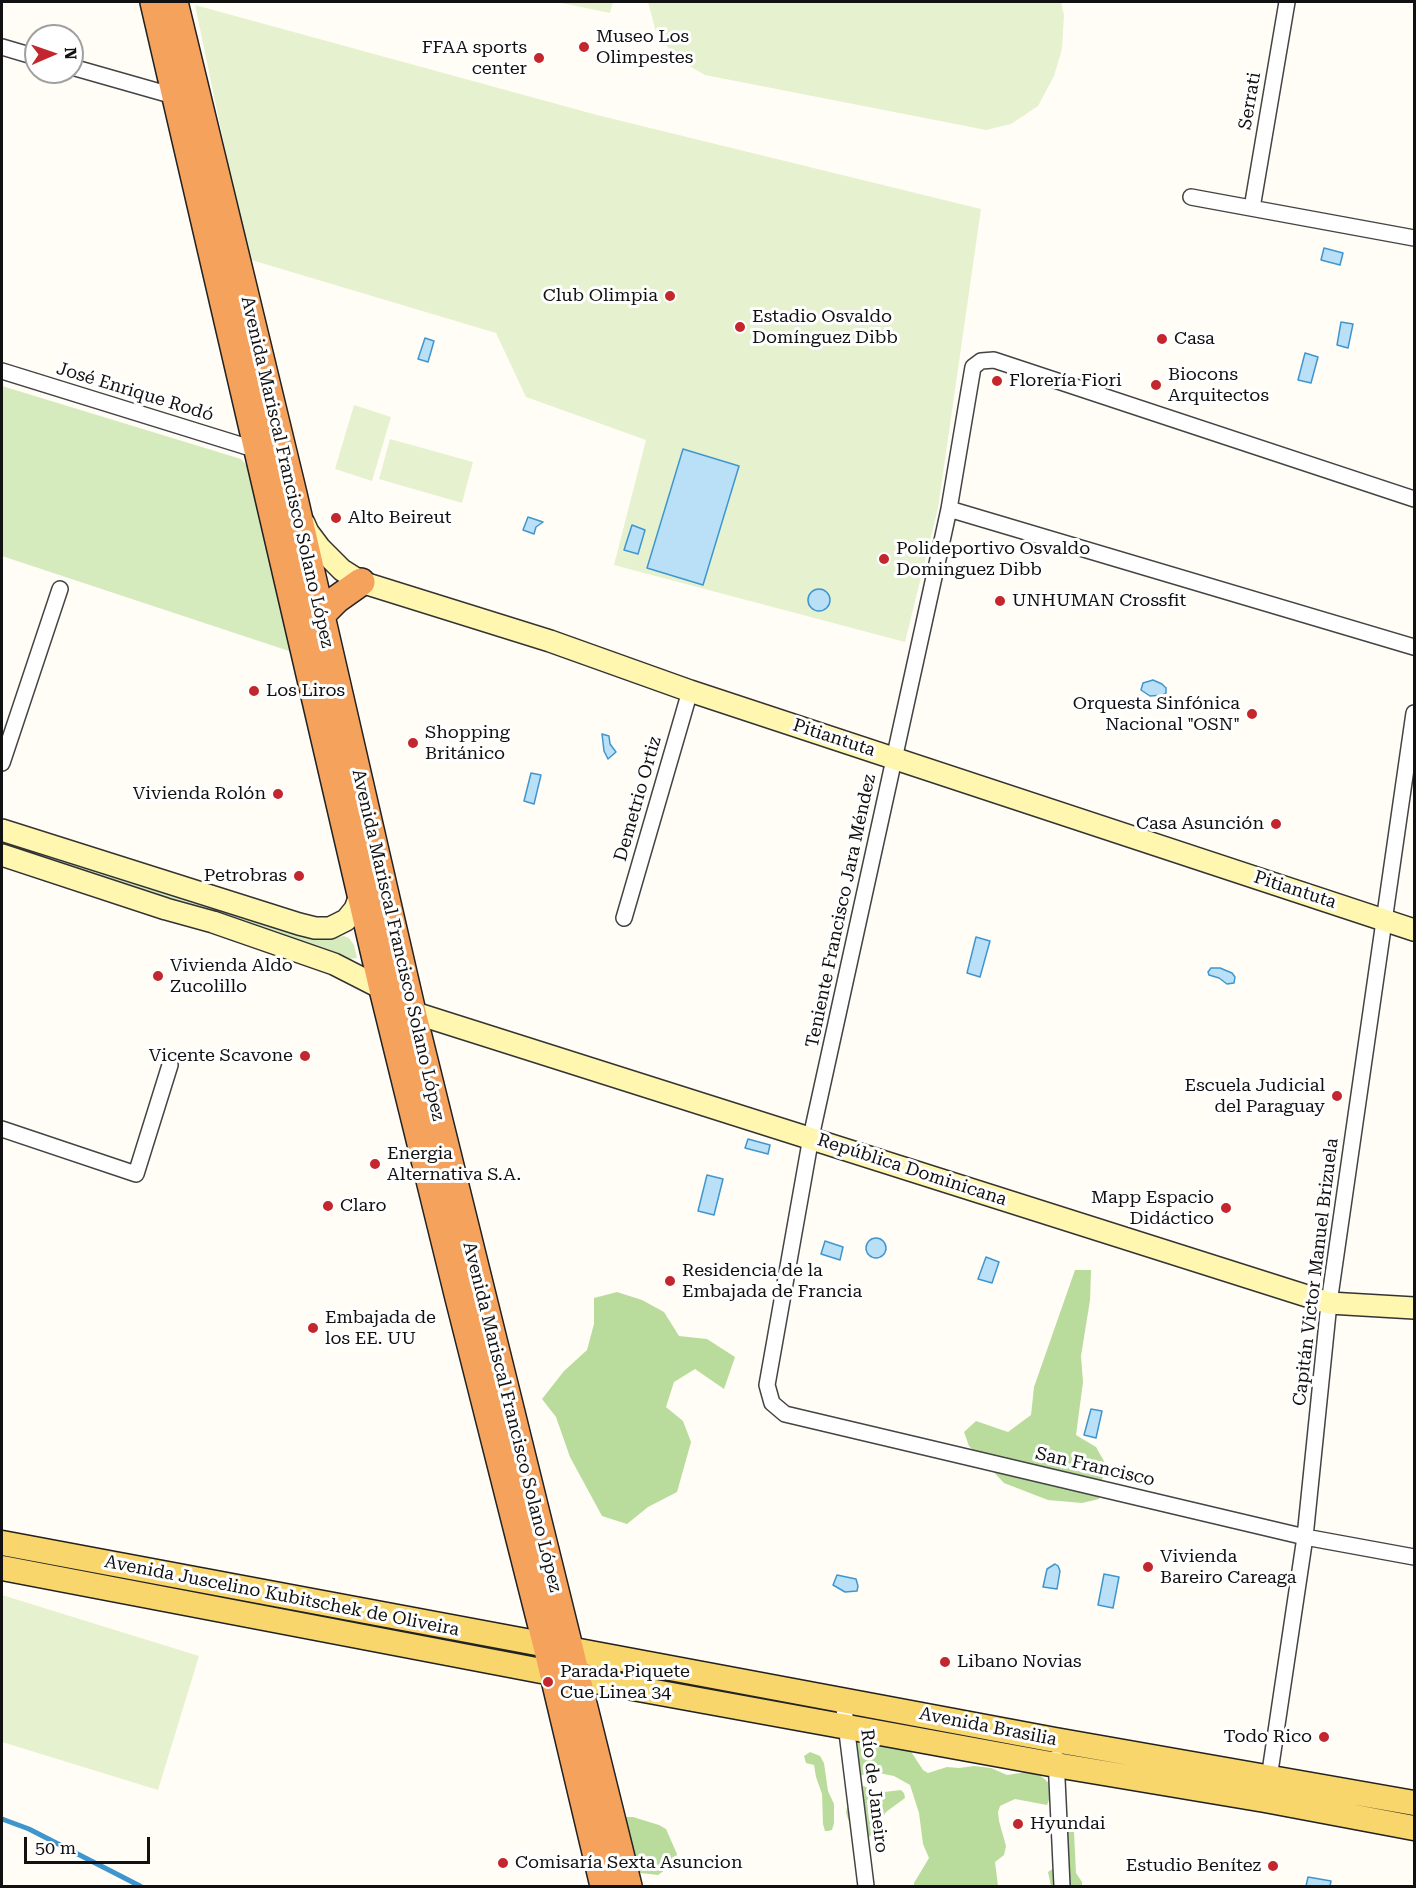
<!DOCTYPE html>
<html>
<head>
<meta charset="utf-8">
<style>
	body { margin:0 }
	#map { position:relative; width:1416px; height:1888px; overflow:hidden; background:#fffdf5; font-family:"Roboto Serif",serif }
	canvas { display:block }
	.frame { position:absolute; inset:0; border:3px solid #111; pointer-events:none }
	.north { position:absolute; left:24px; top:24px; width:60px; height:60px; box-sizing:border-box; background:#fff; border:2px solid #a0a0a0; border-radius:50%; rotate:88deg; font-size:16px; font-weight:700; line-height:24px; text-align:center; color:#111 }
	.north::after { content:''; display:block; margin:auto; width:21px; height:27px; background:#c4262e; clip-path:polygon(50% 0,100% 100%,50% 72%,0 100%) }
	.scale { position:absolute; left:24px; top:1837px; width:126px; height:27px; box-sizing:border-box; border:3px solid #111; border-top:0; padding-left:8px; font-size:18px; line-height:21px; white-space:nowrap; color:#111; -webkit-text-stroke:4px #fff; paint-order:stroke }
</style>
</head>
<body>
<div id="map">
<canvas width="1416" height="1888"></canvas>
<div class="frame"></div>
<div class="north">N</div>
<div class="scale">50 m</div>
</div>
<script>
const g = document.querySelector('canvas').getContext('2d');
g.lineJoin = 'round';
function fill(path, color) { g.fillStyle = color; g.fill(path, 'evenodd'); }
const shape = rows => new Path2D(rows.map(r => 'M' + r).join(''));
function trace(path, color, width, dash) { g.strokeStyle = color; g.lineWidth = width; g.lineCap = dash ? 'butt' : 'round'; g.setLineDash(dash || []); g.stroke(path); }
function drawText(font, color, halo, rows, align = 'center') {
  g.font = font + ' "Roboto Serif",serif'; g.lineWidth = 6; g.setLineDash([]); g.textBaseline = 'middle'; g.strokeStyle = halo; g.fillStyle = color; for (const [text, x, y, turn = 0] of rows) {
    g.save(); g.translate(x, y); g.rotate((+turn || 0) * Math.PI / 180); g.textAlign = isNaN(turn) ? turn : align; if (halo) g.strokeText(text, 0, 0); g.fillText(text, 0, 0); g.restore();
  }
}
fill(shape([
	[2,386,241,459,248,467,292,652,2,556],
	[2,840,311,938,324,940,344,936,349,938,354,945,357,958,349,959,309,944,2,846],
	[2,1552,522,1651,523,1656,2,1560],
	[589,1664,828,1710,828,1711,827,1712,587,1668]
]), '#d5ebbd');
fill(shape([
	[1075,1270,1091,1270,1090,1300,1081,1356,1083,1382,1076,1435,1096,1447,1105,1463,1099,1499,1082,1503,1048,1500,1004,1483,969,1446,964,1432,976,1421,1008,1432,1031,1415,1034,1387],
	[617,1292,642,1300,664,1312,679,1336,707,1339,735,1357,724,1389,695,1369,674,1382,666,1407,683,1421,691,1442,677,1492,648,1507,627,1524,602,1516,570,1457,556,1417,542,1399,564,1371,587,1350,594,1324,594,1298],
	[872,1718,887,1720,897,1730,923,1770,928,1773,947,1767,959,1768,974,1766,991,1768,1007,1775,1027,1772,1041,1776,1051,1785,1051,1795,1047,1805,1015,1799,1000,1806,998,1812,999,1821,1006,1846,1004,1855,995,1862,998,1886,914,1886,914,1883,929,1858,923,1844,919,1813,910,1785,894,1776,879,1773,855,1776,844,1771,843,1761,845,1755,864,1721],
	[810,1752,820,1756,824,1763,828,1791,834,1804,834,1823,832,1830,828,1831,825,1831,823,1824,822,1794,816,1777,814,1765,806,1763,804,1756],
	[864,1786,876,1793,901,1790,904,1793,905,1798,886,1812,868,1839,854,1836,846,1813,847,1808,856,1796,858,1788],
	[625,1817,633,1817,659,1825,666,1829,677,1854,672,1865,658,1875,632,1872,618,1825],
	[1070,1830,1074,1832,1076,1873,1082,1882,1082,1886,1051,1886,1048,1872,1057,1866,1065,1832]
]), '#b9dc9c');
fill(shape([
	[557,2,613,2,610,13],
	[648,2,1061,2,1064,15,1062,49,1054,76,1038,106,1011,124,986,130,705,75,677,59,656,32],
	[195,5,597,115,981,209,938,508,905,642,614,565,646,440,526,397,496,333,248,259],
	[354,405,391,417,372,481,335,469],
	[390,439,473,462,462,503,379,479],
	[2,1595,199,1656,158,1790,2,1742]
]), '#e6f2cf');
const water = shape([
	[1324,248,1343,253,1340,265,1321,260,1324,248],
	[1341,322,1353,324,1348,348,1337,345,1341,322],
	[425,338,434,341,428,362,418,359,425,338],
	[1305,353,1318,357,1311,383,1298,380,1305,353],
	[683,449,739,466,703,585,647,568,683,449],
	[528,517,543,522,536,527,534,534,523,530,528,517],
	[632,525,645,530,638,554,624,550,632,525],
	'808 600a11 11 0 1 1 22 0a11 11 0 1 1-22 0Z',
	[1153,680,1162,684,1166,688,1166,693,1163,695,1150,696,1141,690,1143,683,1153,680],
	[602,734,609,736,610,744,616,752,608,759,604,751,602,734],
	[531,773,541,775,534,804,524,801,531,773],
	[976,937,990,941,980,977,967,973,976,937],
	[1211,968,1220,968,1232,973,1235,977,1234,983,1227,984,1219,978,1209,975,1208,972,1211,968],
	[748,1139,770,1145,768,1154,745,1148,748,1139],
	[707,1175,723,1179,714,1215,698,1211,707,1175],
	'866 1248a10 10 0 1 1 20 0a10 10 0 1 1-20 0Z',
	[825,1241,843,1247,840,1260,821,1254,825,1241],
	[986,1257,999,1262,992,1283,978,1279,986,1257],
	[1091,1409,1102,1411,1096,1438,1084,1435,1091,1409],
	[1055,1564,1058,1566,1060,1571,1057,1589,1043,1587,1047,1569,1055,1564],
	[1104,1574,1119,1577,1113,1608,1098,1605,1104,1574],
	[837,1575,856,1579,858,1586,857,1591,845,1592,833,1585,837,1575],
	[1308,1877,1331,1881,1330,1886,1306,1886,1308,1877]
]);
fill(water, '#b9e0f7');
trace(water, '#3f96cf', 1.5);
trace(shape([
	[2,1819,29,1829,140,1886]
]), '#3f96cf', 5);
const street = shape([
	[2,47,36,57],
	[72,67,174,96],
	[1191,197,1414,238],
	[1252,208,1287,2],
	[2,371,257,450],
	[1414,499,994,360,981,361,973,367,949,509,811,1137,767,1385,772,1403,785,1414,1305,1537,1414,1557],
	[949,509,1414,647],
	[2,763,60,589],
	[624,918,690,691],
	[2,1129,136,1174,170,1065],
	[843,1700,866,1886],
	[1056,1758,1062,1886],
	[1268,1785,1305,1537,1329,1303,1414,713]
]);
const secondary = shape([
	[304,523,308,532,320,548,342,570,361,582,550,641,690,691,1414,930],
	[2,830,299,924,315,928,330,928,346,920,355,909,361,893],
	[2,855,166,909,213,922,334,964,383,989,412,1012,418,1014,1329,1303,1414,1308]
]);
const primary = shape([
	[2,1543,1055,1740,1414,1803],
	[2,1568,578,1678,1056,1765,1265,1800,1414,1828]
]);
const highway = shape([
	[154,2,383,989,459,1298,547,1646,604,1886],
	[174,2,293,494,412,1012,628,1886],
	[316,626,321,615,337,599,361,582]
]);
trace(street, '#444', 18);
trace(secondary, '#333', 24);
trace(primary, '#222', 27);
trace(highway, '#222', 30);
trace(street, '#fff', 15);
trace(secondary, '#fff6b0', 21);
trace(primary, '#f9d66b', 24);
trace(highway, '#f5a25d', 27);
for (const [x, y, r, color] of [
	[584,47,6,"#c4262e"],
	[539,58,6,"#c4262e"],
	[670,296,6,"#c4262e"],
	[740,327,6,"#c4262e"],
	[1162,339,6,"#c4262e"],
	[997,381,6,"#c4262e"],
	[1156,385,6,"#c4262e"],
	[336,518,6,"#c4262e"],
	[884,559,6,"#c4262e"],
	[1000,601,6,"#c4262e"],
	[254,691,6,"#c4262e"],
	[1252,714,6,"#c4262e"],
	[413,743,6,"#c4262e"],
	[278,794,6,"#c4262e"],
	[1276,824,6,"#c4262e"],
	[299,876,6,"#c4262e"],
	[158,976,6,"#c4262e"],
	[305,1056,6,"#c4262e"],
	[1337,1096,6,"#c4262e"],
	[375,1164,6,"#c4262e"],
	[328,1206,6,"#c4262e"],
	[1226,1208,6,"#c4262e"],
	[670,1281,6,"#c4262e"],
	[313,1328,6,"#c4262e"],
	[1148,1567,6,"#c4262e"],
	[945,1662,6,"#c4262e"],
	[548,1682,6,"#c4262e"],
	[1324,1737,6,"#c4262e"],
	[1018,1824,6,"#c4262e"],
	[503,1863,6,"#c4262e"],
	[1273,1866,6,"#c4262e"]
]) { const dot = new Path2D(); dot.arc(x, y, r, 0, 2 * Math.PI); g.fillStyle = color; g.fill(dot); trace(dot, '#fff', 2); }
drawText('18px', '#111', '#fff', [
	["Museo Los",596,37],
	["Olimpestes",596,58],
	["FFAA sports",527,48,"right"],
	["center",527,69,"right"],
	["Club Olimpia",658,296,"right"],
	["Estadio Osvaldo",752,317],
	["Domínguez Dibb",752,338],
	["Casa",1174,339],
	["Biocons",1168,375],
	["Arquitectos",1168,396],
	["Florería Fiori",1009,381],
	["Alto Beireut",348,518],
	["Polideportivo Osvaldo",896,549],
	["Dominguez Dibb",896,570],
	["UNHUMAN Crossfit",1012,601],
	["Los Liros",266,691],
	["Orquesta Sinfónica",1240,704,"right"],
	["Nacional \"OSN\"",1240,725,"right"],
	["Shopping",425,733],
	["Británico",425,754],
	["Vivienda Rolón",266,794,"right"],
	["Casa Asunción",1264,824,"right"],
	["Petrobras",287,876,"right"],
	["Vivienda Aldo",170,966],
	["Zucolillo",170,987],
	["Vicente Scavone",293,1056,"right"],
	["Escuela Judicial",1325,1086,"right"],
	["del Paraguay",1325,1107,"right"],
	["Energia",387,1154],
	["Alternativa S.A.",387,1175],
	["Mapp Espacio",1214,1198,"right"],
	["Didáctico",1214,1219,"right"],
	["Claro",340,1206],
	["Residencia de la",682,1271],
	["Embajada de Francia",682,1292],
	["Embajada de",325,1318],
	["los EE. UU",325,1339],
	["Vivienda",1160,1557],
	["Bareiro Careaga",1160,1578],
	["Libano Novias",957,1662],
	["Parada Piquete",560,1672],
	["Cue Linea 34",560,1693],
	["Todo Rico",1312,1737,"right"],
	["Hyundai",1030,1824],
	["Comisaría Sexta Asuncion",515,1863],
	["Estudio Benítez",1261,1866,"right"]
], 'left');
drawText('18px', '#111', '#fff', [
	["Serrati",1250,101,-80],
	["José Enrique Rodó",135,392,17],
	["Avenida Mariscal Francisco Solano López",287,472,77],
	["Pitiantuta",834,738,18],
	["Demetrio Ortiz",638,799,-74],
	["Pitiantuta",1295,890,18],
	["Teniente Francisco Jara Méndez",841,911,-78],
	["Avenida Mariscal Francisco Solano López",398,945,77],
	["República Dominicana",912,1170,18],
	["Capitán Victor Manuel Brizuela",1316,1272,-83],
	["Avenida Mariscal Francisco Solano López",512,1417,76],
	["San Francisco",1095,1467,13],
	["Avenida Juscelino Kubitschek de Oliveira",282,1596,11],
	["Avenida Brasilia",988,1727,11],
	["Río de Janeiro",874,1791,83]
]);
</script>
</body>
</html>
